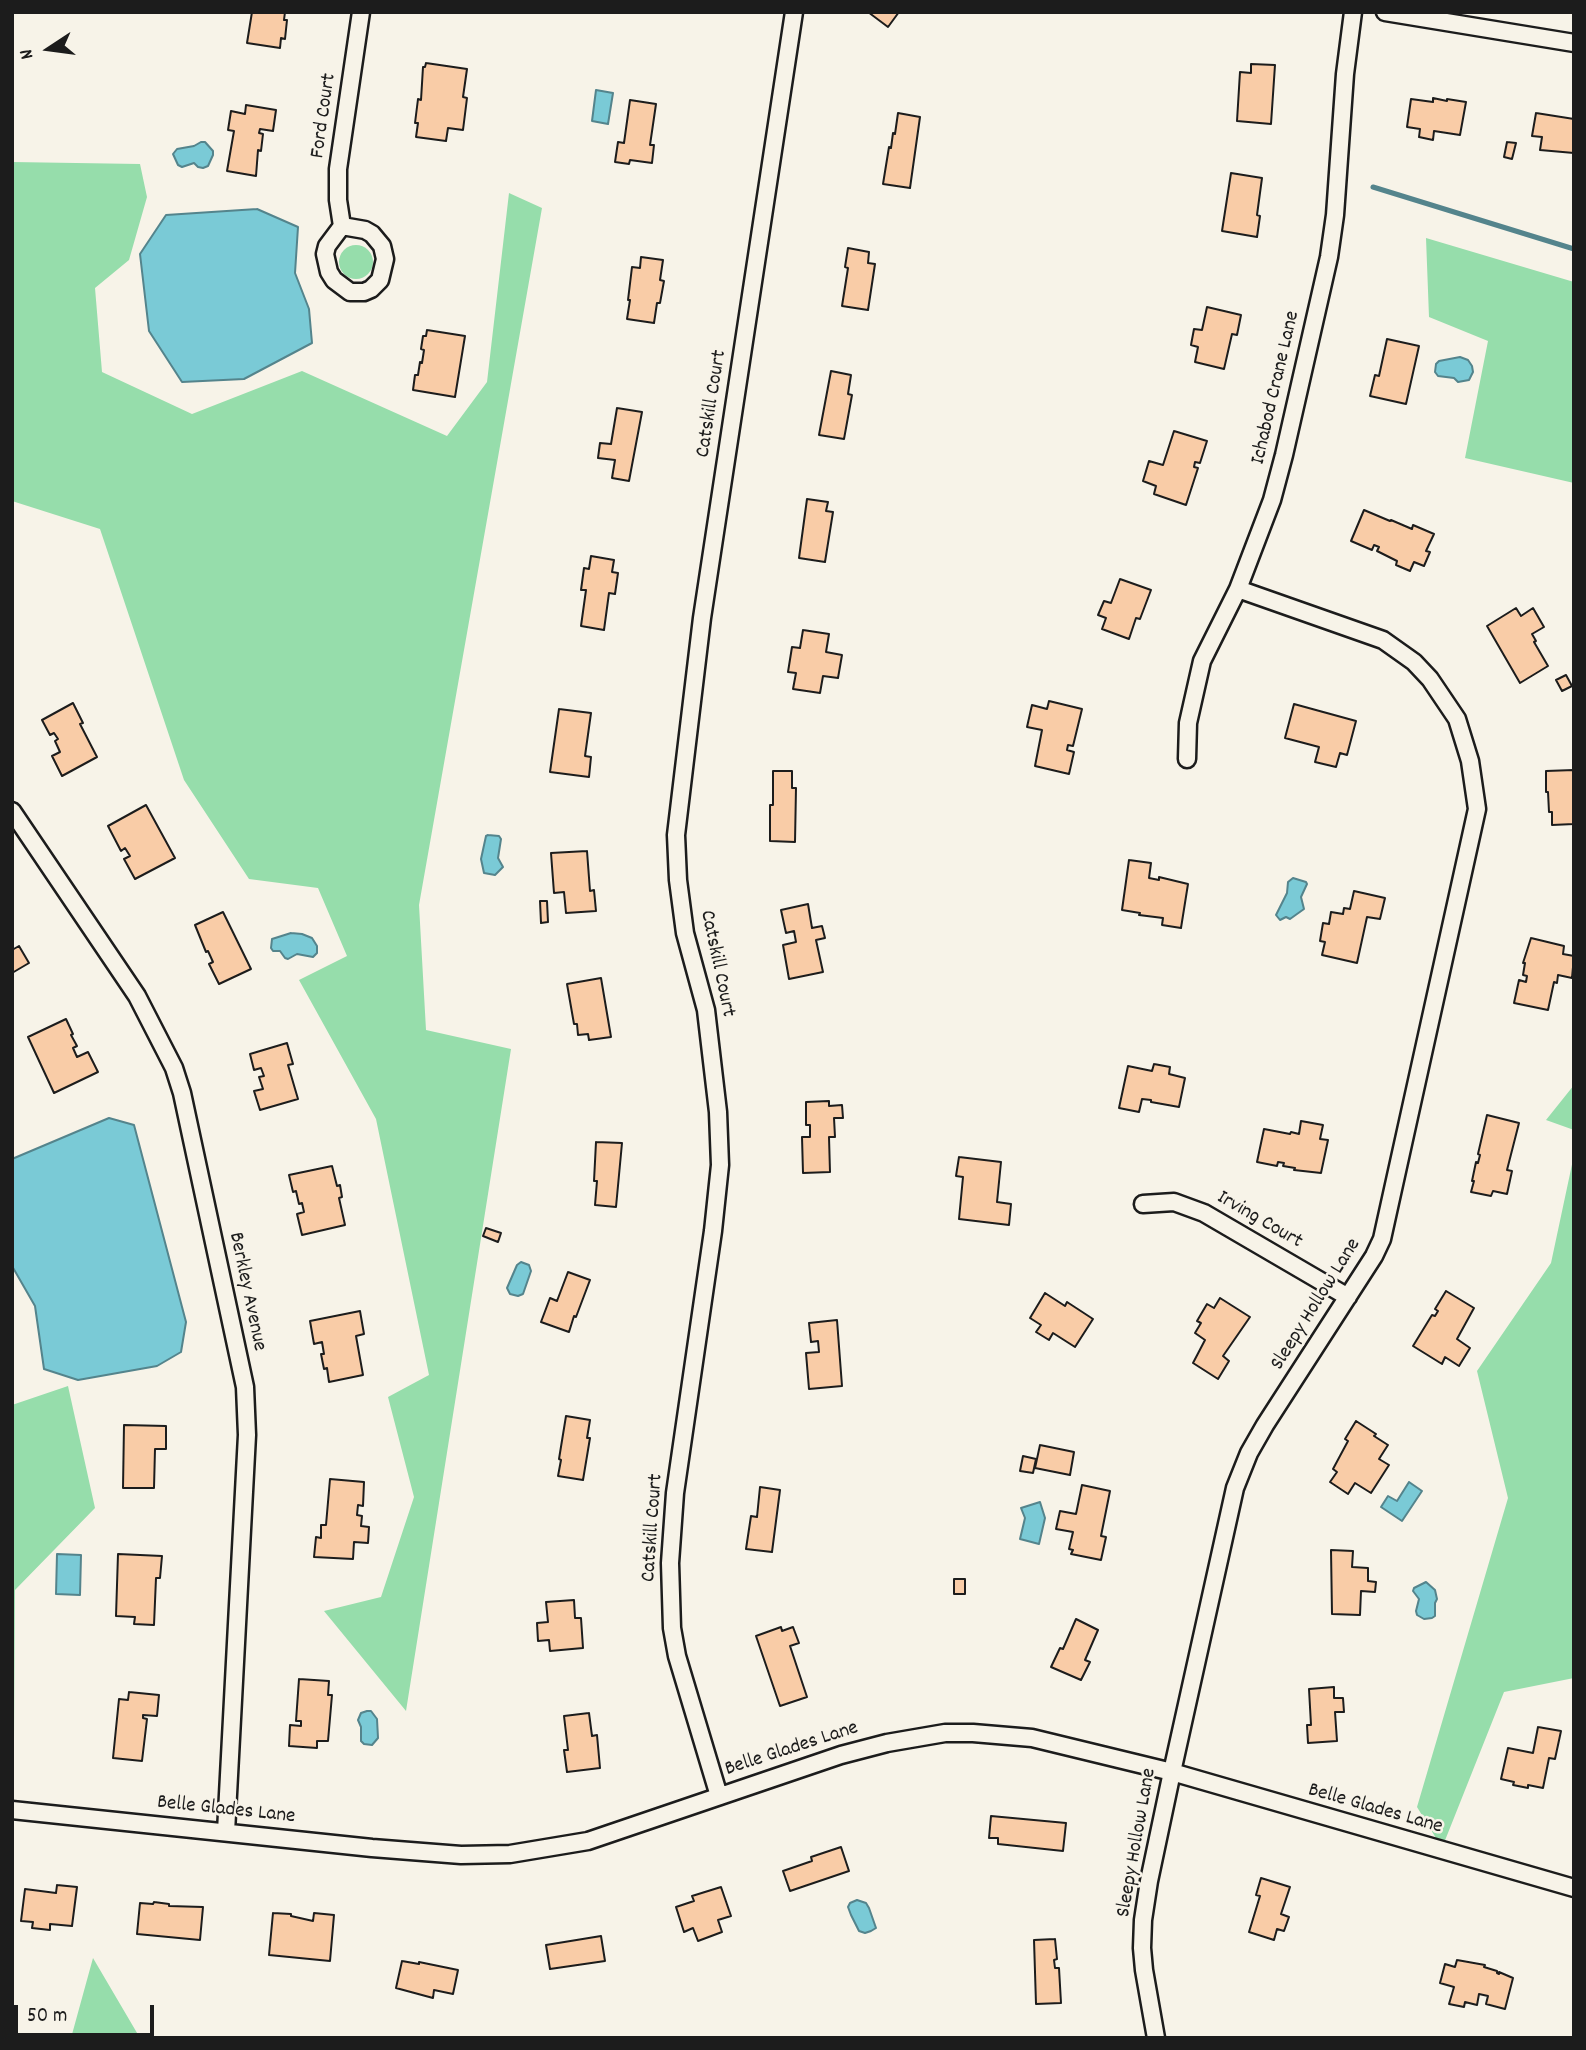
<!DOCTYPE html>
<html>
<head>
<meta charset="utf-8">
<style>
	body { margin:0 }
	#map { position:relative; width:1586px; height:2050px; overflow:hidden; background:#f7f3e8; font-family:Dekko,sans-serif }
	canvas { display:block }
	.frame { position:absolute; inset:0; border:14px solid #1c1c1c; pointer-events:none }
	.north { position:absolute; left:14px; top:14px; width:70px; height:70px; -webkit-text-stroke:5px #f7f3e8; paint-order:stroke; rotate:257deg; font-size:19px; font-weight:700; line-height:28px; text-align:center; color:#1c1c1c }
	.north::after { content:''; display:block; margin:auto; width:24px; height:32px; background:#1c1c1c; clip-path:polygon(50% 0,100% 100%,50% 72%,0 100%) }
	.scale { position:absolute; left:14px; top:2005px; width:140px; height:32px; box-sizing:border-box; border:4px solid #1c1c1c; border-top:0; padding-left:9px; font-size:21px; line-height:24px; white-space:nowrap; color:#1c1c1c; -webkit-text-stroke:5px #f7f3e8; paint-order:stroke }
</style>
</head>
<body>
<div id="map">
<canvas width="1586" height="2050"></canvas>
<div class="frame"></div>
<div class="north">N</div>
<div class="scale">50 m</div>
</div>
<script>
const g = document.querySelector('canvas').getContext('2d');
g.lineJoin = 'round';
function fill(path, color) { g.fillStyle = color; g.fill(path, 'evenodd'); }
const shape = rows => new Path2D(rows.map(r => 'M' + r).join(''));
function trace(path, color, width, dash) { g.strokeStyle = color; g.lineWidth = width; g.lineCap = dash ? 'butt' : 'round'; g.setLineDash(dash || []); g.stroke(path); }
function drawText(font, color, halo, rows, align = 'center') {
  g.font = font + ' Dekko,sans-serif'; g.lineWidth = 5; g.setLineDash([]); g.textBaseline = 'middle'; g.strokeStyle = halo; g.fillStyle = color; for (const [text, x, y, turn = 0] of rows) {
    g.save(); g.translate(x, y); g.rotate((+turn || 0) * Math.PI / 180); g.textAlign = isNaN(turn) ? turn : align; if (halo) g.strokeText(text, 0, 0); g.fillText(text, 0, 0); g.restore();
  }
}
fill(shape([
	[12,162,140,164,147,197,129,260,95,288,102,372,192,414,302,371,447,436,487,382,509,193,542,208,419,905,426,1030,511,1049,406,1711,324,1611,381,1597,414,1497,388,1397,429,1375,376,1119,299,980,347,956,318,888,249,879,184,780,100,529,12,501],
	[1426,238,1574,282,1574,483,1465,458,1488,341,1429,317],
	'339 262a17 17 0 1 1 34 0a17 17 0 1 1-34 0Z',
	[1574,1085,1574,1130,1546,1120],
	[1574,1155,1574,1678,1504,1692,1442,1848,1417,1807,1508,1498,1477,1371,1551,1263],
	[68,1386,95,1508,15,1590,12,2038,12,1405],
	[93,1958,140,2038,71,2038]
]), '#96ddab');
const water = shape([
	[596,90,613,93,608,124,592,121,596,90],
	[201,142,205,142,213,151,213,155,208,166,203,168,198,167,194,163,182,167,178,165,173,154,177,149,194,146,201,142],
	[257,209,298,227,295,273,309,309,312,343,244,379,182,382,149,331,140,254,166,215,257,209],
	[1460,357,1468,360,1472,366,1473,372,1469,380,1458,382,1454,378,1438,376,1435,372,1436,364,1439,361,1460,357],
	[488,835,499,836,501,839,498,858,503,867,495,875,484,873,481,859,486,836,488,835],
	[1293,878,1306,882,1307,884,1301,897,1304,909,1290,919,1286,917,1280,920,1276,915,1287,893,1288,882,1293,878],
	[291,933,302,934,312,938,317,946,317,953,313,957,297,954,288,959,285,958,280,951,273,951,271,948,272,939,291,933],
	[109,1118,134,1125,186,1322,181,1352,157,1366,78,1380,44,1369,35,1306,12,1266,12,1159,109,1118],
	[521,1262,529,1265,531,1271,523,1294,518,1296,510,1294,507,1288,517,1265,521,1262],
	[1409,1482,1422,1491,1402,1521,1381,1507,1388,1496,1397,1501,1409,1482],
	[1040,1502,1045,1518,1039,1544,1020,1539,1025,1518,1021,1508,1040,1502],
	[57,1554,81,1555,80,1595,56,1594,57,1554],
	[1426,1582,1435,1590,1437,1599,1435,1603,1435,1616,1432,1618,1424,1619,1417,1615,1416,1611,1419,1599,1413,1591,1414,1588,1426,1582],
	[367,1711,371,1711,377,1719,378,1738,372,1745,364,1744,361,1741,361,1727,358,1720,361,1713,367,1711],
	[857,1900,866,1903,869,1908,876,1928,871,1931,865,1933,859,1931,851,1915,848,1907,850,1903,857,1900]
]);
fill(water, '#7acad6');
trace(water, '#54848c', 2);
trace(shape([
	[1373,187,1574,249]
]), '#54848c', 5);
const building = shape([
	[252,12,285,12,284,20,287,20,285,39,281,38,280,48,247,43,252,12],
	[868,12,899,12,888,27,868,12],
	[426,63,467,69,463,97,467,98,463,130,448,128,446,141,416,137,418,123,415,123,418,99,421,100,423,67,425,67,426,63],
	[1251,64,1275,65,1271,124,1237,121,1240,72,1251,73,1251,64],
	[1433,98,1447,101,1447,99,1466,102,1460,135,1434,131,1433,140,1419,137,1420,129,1407,127,1411,99,1433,102,1433,98],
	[630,100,656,104,650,145,654,145,652,163,630,160,629,164,615,162,618,142,624,143,630,100],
	[246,105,276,110,273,131,260,129,259,133,263,134,261,151,258,150,256,176,227,171,234,131,228,130,231,111,245,114,246,105],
	[898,113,920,117,910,188,883,184,889,147,891,148,893,133,895,134,898,113],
	[1536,113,1574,119,1574,153,1540,150,1542,137,1532,136,1536,113],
	[1507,142,1516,143,1512,159,1504,157,1507,142],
	[1231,173,1262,178,1257,215,1260,216,1257,237,1222,231,1231,173],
	[848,248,869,252,868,263,875,264,868,310,842,306,848,268,845,267,848,248],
	[641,257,663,260,660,280,664,281,660,303,657,303,654,323,627,319,630,300,628,300,632,267,640,268,641,257],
	[1207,307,1241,315,1237,335,1232,334,1224,369,1195,362,1198,347,1191,345,1194,329,1202,330,1207,307],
	[427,330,465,336,455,397,413,390,415,375,418,375,420,362,422,363,424,350,421,349,423,336,426,336,427,330],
	[1387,339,1419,346,1406,404,1370,396,1375,375,1379,376,1387,339],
	[831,371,851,375,848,394,852,395,844,439,819,435,831,371],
	[617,408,642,412,629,481,612,478,615,460,598,458,600,443,611,444,617,408],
	[1174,431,1207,441,1200,463,1195,462,1194,467,1198,468,1186,505,1154,494,1156,486,1143,481,1149,461,1163,465,1174,431],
	[807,499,828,502,826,511,833,512,825,562,799,558,807,499],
	[1364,510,1390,521,1391,520,1412,529,1413,525,1434,534,1426,551,1430,552,1424,566,1414,562,1410,571,1396,565,1397,561,1377,551,1379,547,1374,545,1372,550,1351,541,1364,510],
	[591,556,614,560,612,572,618,573,615,594,609,593,604,630,581,626,586,590,581,590,584,568,589,569,591,556],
	[1120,579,1151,590,1140,619,1136,618,1129,639,1102,629,1106,618,1098,615,1104,601,1111,603,1120,579],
	[1516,608,1521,616,1533,608,1544,627,1532,634,1536,641,1534,642,1548,666,1520,683,1487,626,1516,608],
	[803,630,829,634,826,652,842,655,838,678,823,676,820,693,793,689,796,673,788,672,792,647,800,648,803,630],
	[1566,675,1572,686,1562,691,1556,680,1566,675],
	[1049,701,1082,709,1073,746,1068,745,1067,750,1074,752,1069,774,1035,766,1042,730,1027,727,1032,705,1047,709,1049,701],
	[73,703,83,723,80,724,97,757,62,776,52,756,60,752,55,741,58,739,54,733,50,735,42,720,73,703],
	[1294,704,1356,721,1347,755,1340,753,1336,767,1315,762,1319,747,1285,738,1294,704],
	[559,709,591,713,585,756,591,757,589,777,550,772,559,709],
	[1574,770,1574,824,1552,825,1552,812,1549,812,1548,792,1546,792,1546,771,1574,770],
	[773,771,792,771,792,788,796,788,795,842,770,841,770,805,773,805,773,771],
	[146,805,175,858,135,879,124,859,130,856,125,848,121,851,108,826,146,805],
	[587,851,590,891,594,890,596,911,566,913,564,892,554,893,551,853,587,851],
	[1129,860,1151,863,1149,878,1159,880,1159,877,1188,884,1181,928,1162,925,1163,918,1139,915,1140,913,1122,910,1129,860],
	[1354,891,1385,898,1380,919,1367,917,1357,963,1322,955,1325,942,1320,941,1323,923,1329,924,1331,912,1343,914,1344,908,1350,909,1354,891],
	[540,901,547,901,548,922,541,923,540,901],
	[808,904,812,928,822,926,825,938,816,940,823,972,789,979,783,945,796,942,794,931,786,933,781,910,808,904],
	[223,912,251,969,219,984,209,964,213,962,208,951,206,952,195,925,223,912],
	[1531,938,1564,946,1563,954,1574,956,1572,978,1558,975,1557,983,1554,982,1548,1010,1514,1003,1519,980,1526,982,1527,976,1523,975,1525,963,1523,963,1531,938],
	[19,946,29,963,12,973,12,950,19,946],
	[601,978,611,1037,589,1040,588,1034,578,1035,577,1024,574,1024,567,984,601,978],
	[66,1019,73,1034,71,1035,77,1046,73,1048,77,1057,88,1052,98,1072,54,1093,28,1037,66,1019],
	[287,1043,293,1064,288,1065,298,1099,260,1110,254,1091,263,1089,259,1077,264,1076,261,1068,254,1070,250,1054,287,1043],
	[1154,1064,1170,1067,1169,1074,1185,1078,1179,1107,1151,1102,1151,1100,1142,1099,1139,1112,1119,1108,1128,1066,1152,1071,1154,1064],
	[829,1101,829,1106,842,1105,843,1118,834,1118,835,1137,829,1137,830,1172,803,1173,802,1137,810,1137,810,1125,806,1125,806,1102,829,1101],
	[1487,1115,1519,1123,1507,1170,1512,1171,1507,1194,1493,1191,1491,1196,1471,1192,1474,1181,1472,1181,1476,1162,1478,1163,1480,1155,1478,1154,1487,1115],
	[1301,1121,1323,1125,1320,1139,1328,1140,1321,1173,1294,1170,1295,1168,1283,1166,1284,1163,1278,1162,1277,1166,1257,1162,1264,1129,1290,1134,1291,1132,1299,1134,1301,1121],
	[596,1142,622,1143,616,1207,595,1205,597,1181,594,1181,596,1142],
	[959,1157,1001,1162,997,1202,1011,1204,1009,1225,959,1219,963,1177,956,1176,959,1157],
	[332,1166,337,1186,340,1185,342,1197,339,1198,345,1225,302,1235,297,1214,304,1212,302,1203,299,1204,296,1191,293,1192,289,1175,332,1166],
	[486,1228,501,1233,498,1242,483,1236,486,1228],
	[568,1272,590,1280,576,1317,574,1316,569,1332,541,1322,550,1298,557,1301,568,1272],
	[1446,1291,1474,1308,1457,1339,1470,1348,1459,1366,1445,1357,1442,1364,1413,1346,1432,1315,1435,1316,1438,1311,1435,1309,1446,1291],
	[1045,1293,1065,1306,1067,1302,1093,1319,1075,1347,1053,1333,1049,1340,1036,1332,1041,1325,1030,1318,1045,1293],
	[1220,1298,1250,1317,1223,1356,1229,1361,1218,1379,1193,1363,1205,1340,1195,1333,1201,1323,1197,1321,1207,1304,1214,1308,1220,1298],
	[360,1311,364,1334,356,1336,363,1375,329,1382,327,1368,324,1369,321,1354,324,1354,322,1342,314,1344,310,1321,360,1311],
	[837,1320,842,1386,809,1389,806,1353,819,1352,818,1341,811,1342,809,1323,837,1320],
	[566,1416,590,1420,587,1438,590,1438,583,1480,558,1476,561,1460,559,1459,566,1416],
	[1356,1421,1376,1434,1374,1436,1388,1445,1379,1459,1389,1465,1371,1493,1355,1483,1348,1494,1330,1482,1337,1472,1333,1469,1348,1441,1345,1439,1356,1421],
	[124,1425,166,1426,166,1449,155,1449,154,1488,123,1488,124,1425],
	[1040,1445,1074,1452,1070,1475,1035,1468,1040,1445],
	[1023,1456,1036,1459,1033,1473,1020,1471,1023,1456],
	[330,1479,364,1482,363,1506,358,1505,357,1515,362,1516,361,1526,369,1527,368,1543,354,1542,353,1559,314,1557,316,1537,321,1538,321,1525,326,1525,330,1479],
	[1082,1485,1110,1491,1101,1536,1106,1537,1101,1560,1071,1554,1073,1550,1069,1549,1073,1532,1056,1529,1060,1511,1076,1514,1082,1485],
	[760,1487,780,1490,772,1552,746,1549,751,1516,757,1517,760,1487],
	[1331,1550,1353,1551,1352,1567,1368,1568,1368,1581,1376,1582,1375,1592,1361,1591,1360,1615,1332,1614,1331,1550],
	[118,1554,162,1556,160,1578,156,1578,154,1625,134,1624,135,1617,116,1616,118,1554],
	[954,1579,965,1579,965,1594,954,1594,954,1579],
	[574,1600,575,1618,581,1618,583,1648,550,1651,549,1640,538,1641,537,1623,548,1622,546,1602,574,1600],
	[1076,1619,1098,1630,1085,1660,1090,1662,1081,1680,1051,1667,1060,1648,1063,1649,1076,1619],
	[781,1627,782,1631,793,1627,799,1643,790,1646,807,1697,780,1706,756,1636,781,1627],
	[299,1679,329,1681,328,1695,332,1695,328,1741,317,1741,317,1748,289,1746,290,1725,301,1726,301,1721,296,1721,299,1679],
	[1334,1687,1334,1698,1343,1698,1344,1712,1335,1712,1337,1741,1308,1743,1307,1725,1311,1725,1309,1689,1334,1687],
	[129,1692,159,1695,157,1716,143,1715,143,1718,147,1719,142,1761,113,1758,119,1699,128,1700,129,1692],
	[589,1713,592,1736,597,1735,600,1768,567,1772,564,1750,568,1750,564,1716,589,1713],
	[1538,1727,1561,1731,1555,1759,1549,1758,1543,1788,1528,1785,1528,1788,1513,1785,1514,1782,1501,1779,1508,1748,1533,1753,1538,1727],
	[991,1816,1066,1823,1063,1851,998,1844,998,1838,989,1838,991,1816],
	[841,1847,849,1871,790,1891,783,1871,812,1861,811,1857,841,1847],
	[1261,1878,1290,1887,1281,1914,1289,1917,1284,1931,1277,1929,1274,1940,1249,1932,1260,1896,1256,1895,1261,1878],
	[57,1885,77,1887,72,1926,50,1924,50,1930,32,1928,33,1922,21,1921,25,1889,56,1893,57,1885],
	[721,1887,731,1916,718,1920,722,1932,698,1941,693,1928,684,1932,676,1907,694,1901,692,1896,721,1887],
	[154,1902,169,1904,169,1906,203,1907,200,1940,137,1934,140,1903,153,1904,154,1902],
	[273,1913,291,1914,291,1916,313,1921,314,1913,334,1915,330,1961,269,1955,273,1913],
	[601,1936,605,1961,550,1969,546,1945,601,1936],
	[1055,1939,1057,1959,1054,1960,1055,1968,1059,1968,1061,2003,1036,2004,1034,1940,1055,1939],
	[1457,1960,1485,1965,1484,1967,1497,1971,1497,1973,1499,1974,1499,1972,1513,1978,1505,2009,1486,2004,1488,1996,1479,1994,1477,2005,1465,2002,1464,2007,1449,2004,1454,1987,1440,1983,1445,1964,1455,1967,1457,1960],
	[402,1961,419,1964,419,1962,458,1970,453,1994,434,1990,433,1998,396,1988,402,1961]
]);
fill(building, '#f9cca7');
trace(building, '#1c1c1c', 2);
const minor = shape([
	[1385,12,1574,43],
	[342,226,365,230,372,234,382,246,385,259,380,280,371,289,364,292,350,292,334,280,329,272,325,254,327,246,342,226,338,200,338,169,361,12],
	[1187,759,1188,723,1202,661,1238,589,1272,500,1284,455,1329,257,1335,215,1345,74,1353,12],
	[12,811,137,996,174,1068,182,1093,245,1387,247,1435,226,1832],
	[1143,1204,1174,1202,1204,1213,1348,1297],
	[719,1796,677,1656,672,1628,670,1563,675,1493,713,1231,720,1165,718,1112,706,1010,685,933,678,880,676,835,702,618,794,12],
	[12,1810,372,1848,461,1855,510,1854,588,1841,841,1755,887,1743,945,1733,973,1733,1032,1738,1172,1772,1574,1888],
	[1156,2038,1144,1970,1142,1948,1143,1920,1149,1881,1172,1772,1235,1488,1249,1453,1265,1425,1374,1256,1382,1239,1477,809,1470,761,1457,719,1430,679,1414,662,1383,640,1238,589]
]);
trace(minor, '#1c1c1c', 21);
trace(minor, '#f7f3e8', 16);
drawText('21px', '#1c1c1c', '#f7f3e8', [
	["Ford Court",325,116,-82],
	["Ichabod Crane Lane",1277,388,-77],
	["Catskill Court",713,404,-81],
	["Catskill Court",716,964,78],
	["Irving Court",1259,1221,30],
	["Berkley Avenue",246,1292,78],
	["Sleepy Hollow Lane",1317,1305,-58],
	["Catskill Court",654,1528,-86],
	["Belle Glades Lane",792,1750,-18],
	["Belle Glades Lane",1375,1810,16],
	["Belle Glades Lane",226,1811,6],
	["Sleepy Hollow Lane",1138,1843,-80]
]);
</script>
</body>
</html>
